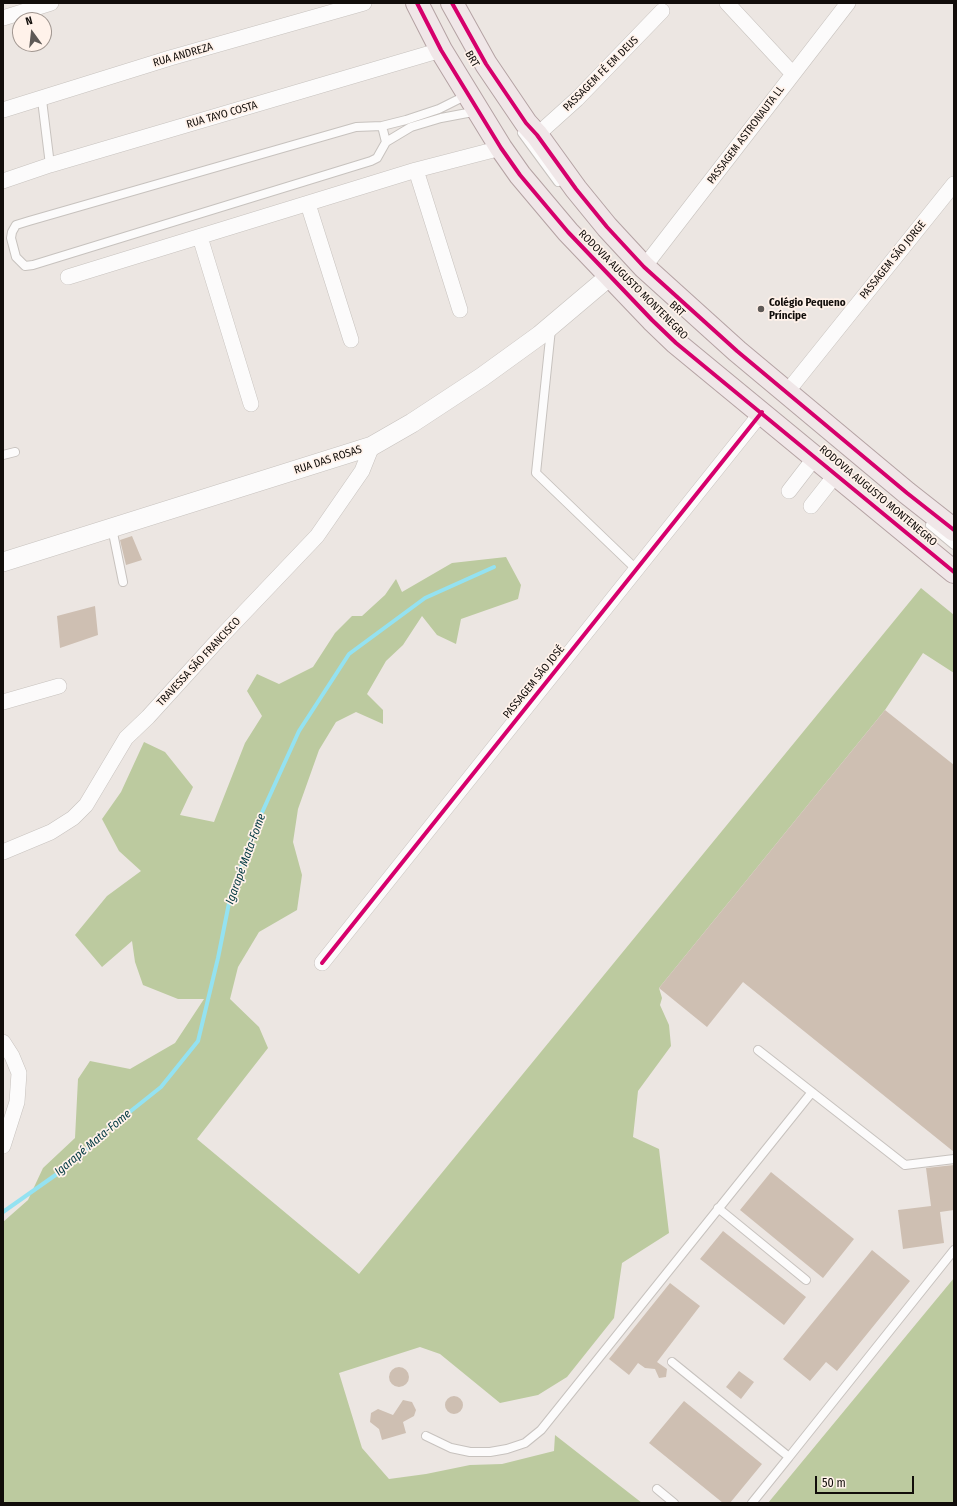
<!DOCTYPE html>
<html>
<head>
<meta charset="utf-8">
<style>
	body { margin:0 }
	#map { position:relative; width:957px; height:1506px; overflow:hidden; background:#ece6e2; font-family:"Fira Sans Condensed",sans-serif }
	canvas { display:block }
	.frame { position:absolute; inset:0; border:4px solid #110d0a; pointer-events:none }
	.north { position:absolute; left:12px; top:12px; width:40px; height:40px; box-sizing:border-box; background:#fff2ea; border:1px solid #a09690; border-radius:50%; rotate:345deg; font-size:11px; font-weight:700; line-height:16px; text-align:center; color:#110d0a }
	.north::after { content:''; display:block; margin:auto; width:14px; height:18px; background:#5e5956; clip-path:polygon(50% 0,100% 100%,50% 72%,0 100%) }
	.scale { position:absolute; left:815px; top:1476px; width:99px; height:18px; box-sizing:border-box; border:2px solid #110d0a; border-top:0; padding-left:5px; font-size:12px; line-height:14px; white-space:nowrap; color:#110d0a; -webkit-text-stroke:3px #fff2ea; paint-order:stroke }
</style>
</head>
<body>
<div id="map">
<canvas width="957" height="1506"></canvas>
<div class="frame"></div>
<div class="north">N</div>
<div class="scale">50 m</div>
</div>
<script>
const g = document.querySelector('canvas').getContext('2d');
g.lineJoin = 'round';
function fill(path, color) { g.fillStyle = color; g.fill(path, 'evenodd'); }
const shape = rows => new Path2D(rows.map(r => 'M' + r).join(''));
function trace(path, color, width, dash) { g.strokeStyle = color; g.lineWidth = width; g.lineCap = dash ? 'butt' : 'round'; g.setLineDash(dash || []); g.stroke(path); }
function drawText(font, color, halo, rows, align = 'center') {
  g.font = font + ' "Fira Sans Condensed",sans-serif'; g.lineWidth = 3.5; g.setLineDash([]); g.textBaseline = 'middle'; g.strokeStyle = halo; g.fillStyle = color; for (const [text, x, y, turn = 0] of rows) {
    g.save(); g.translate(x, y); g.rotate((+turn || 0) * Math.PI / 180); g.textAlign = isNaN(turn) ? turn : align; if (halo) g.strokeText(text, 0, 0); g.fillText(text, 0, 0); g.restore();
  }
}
fill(shape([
	[506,557,521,585,518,599,461,619,456,644,437,635,422,616,403,645,386,661,367,694,383,710,383,724,356,712,336,722,319,750,298,809,293,842,302,875,297,910,259,932,238,967,230,999,259,1027,268,1048,197,1139,359,1274,921,588,954,615,954,673,923,653,885,710,659,988,662,998,660,1005,669,1025,671,1046,638,1091,633,1137,659,1149,669,1233,622,1263,614,1318,567,1377,538,1395,500,1403,440,1354,420,1347,339,1373,362,1448,389,1479,426,1474,470,1465,502,1464,554,1451,555,1435,642,1503,3,1503,3,1222,28,1200,43,1168,75,1138,78,1079,90,1061,130,1069,175,1043,204,999,178,999,143,985,135,962,132,941,102,967,75,935,107,896,141,871,119,851,102,819,121,792,144,742,165,752,193,787,180,815,214,822,245,743,262,716,247,691,257,674,279,684,313,667,335,633,352,616,362,616,385,595,396,579,402,592,452,563],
	[954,1278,954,1503,768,1503]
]), '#bcca9f');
trace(shape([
	[3,1212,74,1162,107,1130,161,1087,198,1041,218,958,231,893,260,817,299,731,349,654,425,598,494,567]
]), '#94e2f1', 4);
fill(shape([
	[132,536,142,560,126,565,120,540],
	[95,606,98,635,60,648,57,616],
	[885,710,954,765,954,1152,743,982,707,1027,659,988],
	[954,1165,954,1210,940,1212,944,1243,903,1249,898,1210,931,1206,926,1168],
	[771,1172,854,1239,823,1278,740,1210],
	[723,1231,806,1297,784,1325,700,1259],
	[872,1250,910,1281,837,1371,826,1362,810,1381,783,1359],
	[670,1283,700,1306,657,1362,667,1369,666,1377,659,1378,655,1369,645,1368,638,1363,629,1375,609,1359],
	'389 1377a10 10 0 1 1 20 0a10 10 0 1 1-20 0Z',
	[739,1371,754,1382,741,1399,726,1387],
	'445 1405a9 9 0 1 1 18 0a9 9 0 1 1-18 0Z',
	[403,1400,412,1402,416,1410,414,1416,403,1422,406,1433,382,1440,379,1429,370,1422,371,1413,378,1409,393,1415],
	[684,1401,762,1464,730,1503,723,1503,649,1443]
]), '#cebfb2');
const service = shape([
	[467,95,439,109,406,120,382,126,356,127,29,221,16,225,12,232,11,238,16,257,25,266,33,265,371,161,377,158,386,142,411,127,441,118,478,111],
	[42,100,50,165],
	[382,126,386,142],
	[522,133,558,182],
	[551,329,536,473,636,569],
	[3,455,15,452],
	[930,525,954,545],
	[112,528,123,582],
	[758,1050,905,1165,954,1159],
	[718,1208,806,1280],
	[672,1362,789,1457,954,1250],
	[426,1436,451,1448,470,1452,490,1452,507,1449,525,1443,541,1430,812,1092],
	[657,1489,674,1503],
	[752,1503,789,1457]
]);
const minor = shape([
	[727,3,792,73],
	[3,18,51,3],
	[3,110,170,58,364,3],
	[537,135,577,99,662,11],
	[416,170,460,310],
	[3,181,50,165,441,50],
	[308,204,351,340],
	[200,237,251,404],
	[644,267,848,3],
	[68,277,416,170,501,148],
	[787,392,954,184],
	[789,491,816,456],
	[811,506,837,473],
	[3,702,59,686],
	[3,852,51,832,73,818,86,805,126,738,148,717,218,640,317,536,362,471,372,446],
	[322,963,762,412],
	[3,1042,12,1056,19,1073,17,1102,3,1146]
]);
const tertiary = shape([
	[3,562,372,446,412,423,482,377,540,335,611,275]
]);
const primary = shape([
	[417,3,441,50,501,148,520,175,568,232,652,320,676,343,954,572],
	[452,3,486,64,526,123,537,135,576,189,607,227,644,267,737,351,907,493,954,530]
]);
trace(service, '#c7c2be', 10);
trace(minor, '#c7c2be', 16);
trace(tertiary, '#c7c2be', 20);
trace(primary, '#b4a2a3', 24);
trace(service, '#fcfbfb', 8);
trace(minor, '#fcfbfb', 15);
trace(tertiary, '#fcfbfb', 19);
trace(primary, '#f0e7e8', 22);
trace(shape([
	[417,3,441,50,501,148,520,175,568,232,652,320,676,343,954,572],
	[452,3,486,64,526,123,537,135,576,189,607,227,644,267,737,351,907,493,954,530],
	[322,963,762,412]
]), '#d6006c', 4);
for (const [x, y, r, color] of [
	[761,309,4,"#5e5956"]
]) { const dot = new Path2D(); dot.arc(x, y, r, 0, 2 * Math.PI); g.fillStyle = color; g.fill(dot); trace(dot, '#fff2ea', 1.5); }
drawText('11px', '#110d0a', '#fff2ea', [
	["RUA ANDREZA",183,55,-16],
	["BRT",472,59,60],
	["PASSAGEM FÉ EM DEUS",601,74,-45],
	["RUA TAYO COSTA",222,115,-16],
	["PASSAGEM ASTRONAUTA LL",746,135,-53],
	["PASSAGEM SÃO JORGE",893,260,-51],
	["RODOVIA AUGUSTO MONTENEGRO",633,285,45],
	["BRT",677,309,43],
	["RUA DAS ROSAS",328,460,-18],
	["RODOVIA AUGUSTO MONTENEGRO",878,496,40],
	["TRAVESSA SÃO FRANCISCO",199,662,-47],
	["PASSAGEM SÃO JOSÉ",534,682,-51]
]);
drawText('bold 11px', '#110d0a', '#fff2ea', [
	["Colégio Pequeno",769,303],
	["Príncipe",769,316]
], 'left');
drawText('italic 12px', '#003841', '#fff2ea', [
	["Igarapé Mata-Fome",246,859,-70],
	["Igarapé Mata-Fome",93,1143,-40]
]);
</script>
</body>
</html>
